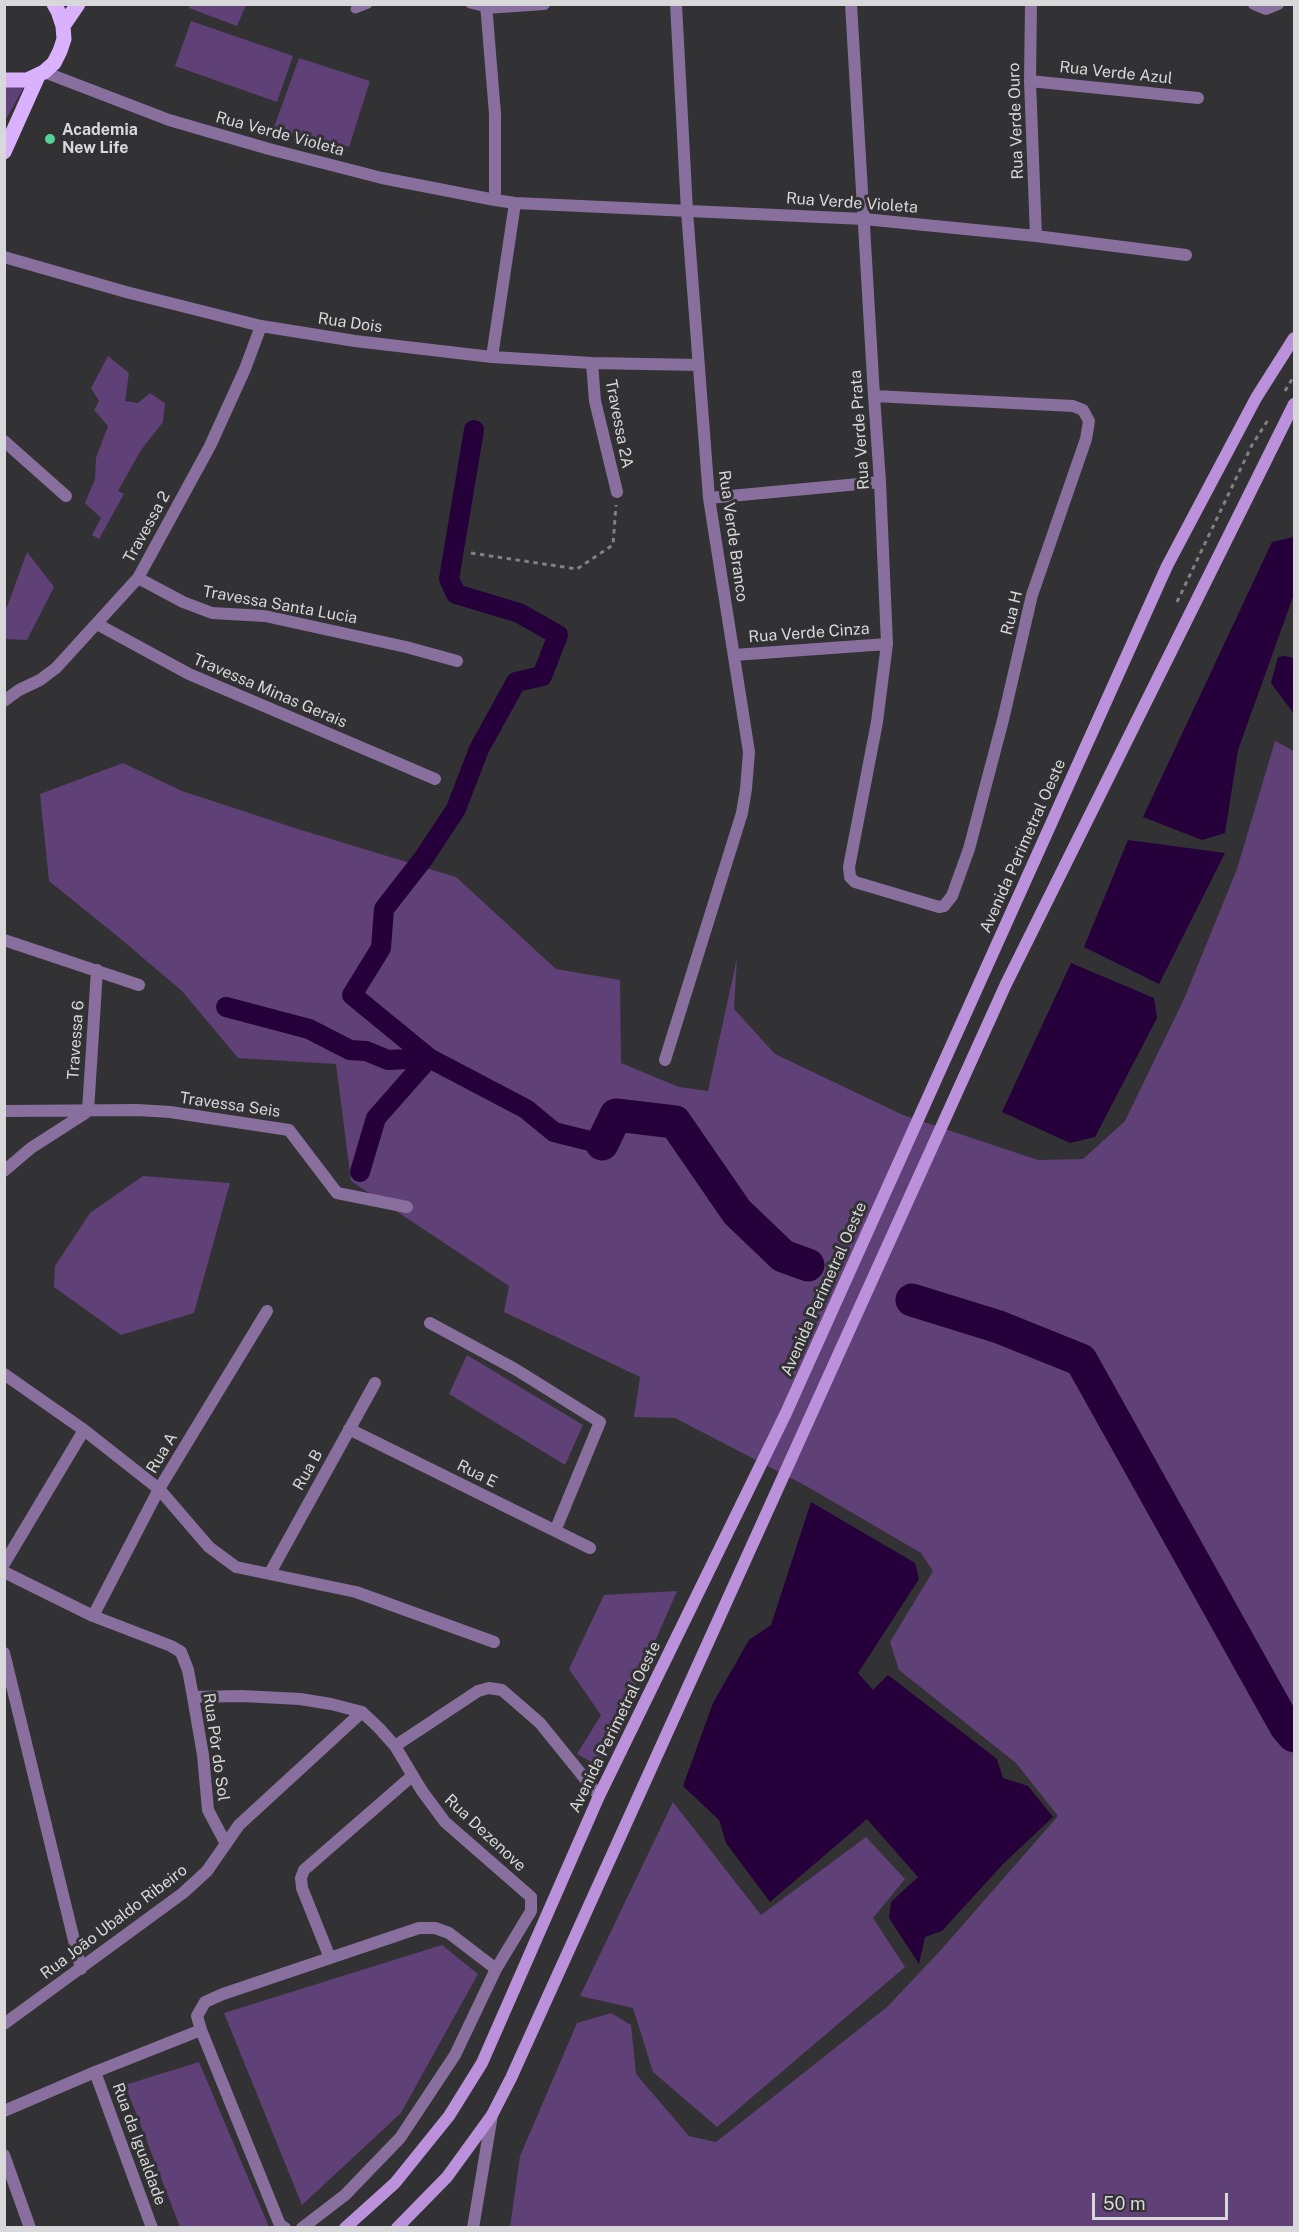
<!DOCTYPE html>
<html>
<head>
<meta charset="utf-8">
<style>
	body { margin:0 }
	#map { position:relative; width:1299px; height:2232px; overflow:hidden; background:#323134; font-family:"Public Sans",sans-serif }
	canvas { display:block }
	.frame { position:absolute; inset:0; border:6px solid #d8d7d9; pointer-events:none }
	.scale { position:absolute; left:1092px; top:2193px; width:136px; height:27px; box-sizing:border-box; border:3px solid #d8d7d9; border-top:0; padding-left:8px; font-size:18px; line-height:21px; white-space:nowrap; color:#d8d7d9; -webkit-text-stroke:4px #323134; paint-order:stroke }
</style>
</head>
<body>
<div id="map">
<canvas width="1299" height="2232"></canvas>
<div class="frame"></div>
<div class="scale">50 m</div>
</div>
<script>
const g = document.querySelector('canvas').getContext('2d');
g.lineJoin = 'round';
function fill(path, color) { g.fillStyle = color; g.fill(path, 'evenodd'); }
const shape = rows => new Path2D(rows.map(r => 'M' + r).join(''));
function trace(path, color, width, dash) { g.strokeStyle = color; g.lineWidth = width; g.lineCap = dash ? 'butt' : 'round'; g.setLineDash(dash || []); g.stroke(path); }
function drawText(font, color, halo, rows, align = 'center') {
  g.font = font + ' "Public Sans",sans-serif'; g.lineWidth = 6; g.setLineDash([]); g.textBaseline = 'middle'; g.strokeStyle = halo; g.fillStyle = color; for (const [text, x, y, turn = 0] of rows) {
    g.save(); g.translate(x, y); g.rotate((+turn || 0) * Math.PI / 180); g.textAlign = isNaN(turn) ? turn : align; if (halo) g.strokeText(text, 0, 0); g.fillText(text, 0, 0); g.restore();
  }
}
fill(shape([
	[189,5,189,4,246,5,237,26,189,8],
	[191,21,293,56,277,102,175,66],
	[299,58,370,81,349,147,273,130],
	[5,87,24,87,5,121],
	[108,356,129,373,125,401,138,403,150,393,165,403,163,422,141,450,118,491,124,494,99,539,92,535,101,518,85,503,95,479,96,458,108,426,94,410,99,401,91,388],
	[27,552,54,587,27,640,5,639,5,608,7,607],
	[1275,741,1294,751,1294,2227,510,2227,520,2156,577,2023,611,2013,631,2025,636,2074,689,2136,716,2142,887,2007,940,1951,1058,1816,1016,1763,899,1670,890,1642,933,1571,921,1553,808,1487,675,1418,634,1417,640,1377,504,1312,509,1286,351,1181,336,1064,238,1058,182,991,116,935,49,881,40,794,123,763,182,791,298,829,456,877,556,969,620,980,621,1063,679,1087,708,1091,737,958,734,1009,775,1054,903,1115,1038,1160,1083,1159,1125,1121,1184,999,1237,869],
	[143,1176,230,1183,194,1313,121,1335,54,1287,55,1266,90,1213],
	[467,1355,583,1425,565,1465,449,1394],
	[677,1591,600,1767,577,1754,601,1715,569,1669,604,1595],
	[673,1802,761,1915,866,1837,905,1879,873,1918,905,1967,717,2127,653,2072,633,2008,580,1996],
	[442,1945,478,1974,401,2113,302,2205,224,2013],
	[199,2062,269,2227,180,2227,125,2085]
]), '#5f4077');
fill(shape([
	[1294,537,1294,594,1238,750,1225,833,1202,840,1143,817,1272,542],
	[1285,656,1294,658,1294,714,1271,683,1278,657],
	[1128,840,1225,853,1159,984,1084,947],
	[1071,963,1154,998,1157,1018,1095,1137,1070,1143,1002,1112],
	[811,1502,915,1563,919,1579,858,1673,873,1690,888,1675,997,1759,1003,1778,1028,1786,1053,1817,1003,1864,942,1931,925,1937,919,1964,889,1918,891,1902,918,1877,867,1819,770,1902,726,1843,719,1820,683,1786,713,1703,749,1640,771,1625]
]), '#25003b');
trace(shape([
	[474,430,449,579,456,594,519,613,558,635,542,676,516,682,479,749,456,809,423,859,384,909,381,948,352,995,429,1058,526,1109,554,1132,602,1144],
	[226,1007,309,1029,350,1050,366,1051,388,1060,429,1058],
	[360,1172,376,1118,429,1058]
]), '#25003b', 20);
trace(shape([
	[602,1144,616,1115,675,1122,737,1212,783,1256,808,1265],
	[912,1300,999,1327,1081,1360,1286,1727,1294,1736]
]), '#25003b', 33);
trace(shape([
	[1285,391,1294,376],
	[471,553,577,569,613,545,616,505],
	[1177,602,1252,445,1268,420]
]), '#818083', 3, [4.5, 4.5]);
trace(shape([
	[470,4,486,8],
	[355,9,368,4]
]), '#886f9d', 9);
trace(shape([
	[486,4,495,114,495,200],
	[851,4,874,396,880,482,887,644,877,722,849,867,850,877,855,882,939,907,944,906,952,896,969,849,1003,720,1032,595,1086,439,1089,421,1083,410,1073,406,874,396],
	[1031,4,1030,81,1036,236],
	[1254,4,1266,9,1278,4],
	[486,8,544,4],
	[44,72,169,120,269,149,382,178,495,200,515,203,864,219,1036,236,1186,255],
	[1030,81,1198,98],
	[4,257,126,292,261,326,355,341,492,357,592,363,699,365],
	[492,357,515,203],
	[592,363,595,401,617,492],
	[4,441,66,496],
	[709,498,880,482],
	[138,578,183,602,212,613,265,616,406,647,457,661],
	[97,624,189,674,435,779],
	[734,655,887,644],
	[4,701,19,690,40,680,56,668,138,578,210,446,245,369,261,326],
	[4,940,139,985],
	[665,1060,742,813,746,789,749,752,709,498,687,211,676,4],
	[4,1111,137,1110,170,1112,289,1130,337,1193,407,1207],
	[88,1111,97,970],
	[4,1171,31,1148,87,1112],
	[430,1323,515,1369,600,1422,555,1531],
	[4,1374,84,1430,159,1489,209,1547,236,1567,356,1592,494,1642],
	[349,1429,590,1548],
	[4,1564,84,1430],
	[4,1572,93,1616,171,1646,181,1652,188,1670,193,1697,203,1755,208,1810,226,1844],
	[270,1573,375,1383],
	[93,1616,159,1489,267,1311],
	[4,1653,81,1969],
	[193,1697,242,1696,300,1699,331,1704,362,1712,379,1728,395,1746,422,1791,445,1822,531,1897,531,1911,496,1969,455,2055,400,2138,345,2195,302,2228],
	[395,1746,478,1691,489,1688,502,1690,540,1723,599,1796],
	[330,1958,302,1888,301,1878,304,1870,412,1776],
	[4,2024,183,1893,207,1871,239,1825,362,1712],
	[95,2072,152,2228],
	[4,2111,95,2072,201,2030],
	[4,2155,30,2228],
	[285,2228,280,2225,201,2030,197,2016,205,2002,223,1994,419,1928,435,1928,449,1933,496,1969],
	[473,2228,492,2115]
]), '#886f9d', 12);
trace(shape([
	[345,2228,395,2183,449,2116,482,2063,599,1796,786,1413,1167,566,1256,398,1294,338],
	[397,2228,447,2177,492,2115,511,2078,1006,984,1294,404]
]), '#ba91da', 12);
trace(shape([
	[63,26,78,4],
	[4,80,27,80,44,72,54,63,60,51,64,39,63,26,58,11,54,4],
	[4,152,38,76]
]), '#dab1fc', 15);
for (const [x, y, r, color] of [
	[50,139,6,"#54d396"]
]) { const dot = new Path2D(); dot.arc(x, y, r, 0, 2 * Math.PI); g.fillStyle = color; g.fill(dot); trace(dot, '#323134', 2); }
drawText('16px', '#d8d7d9', '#323134', [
	["Rua Verde Azul",1116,73,6],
	["Rua Verde Ouro",1016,121,-92],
	["Rua Verde Violeta",280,134,15],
	["Rua Verde Violeta",852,203,4],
	["Rua Dois",350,323,8],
	["Travessa 2A",619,424,79],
	["Rua Verde Prata",860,430,-94],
	["Travessa 2",147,527,-61],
	["Rua Verde Branco",733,536,82],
	["Travessa Santa Lucia",280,605,10],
	["Rua H",1012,613,-76],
	["Rua Verde Cinza",809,633,-4],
	["Travessa Minas Gerais",270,691,23],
	["Avenida Perimetral Oeste",1023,846,-66],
	["Travessa 6",76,1040,-86],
	["Travessa Seis",230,1105,8],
	["Avenida Perimetral Oeste",824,1289,-66],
	["Rua A",162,1453,-59],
	["Rua B",308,1470,-61],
	["Rua E",477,1474,26],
	["Avenida Perimetral Oeste",615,1727,-64],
	["Rua Pôr do Sol",216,1747,82],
	["Rua Dezenove",485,1833,43],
	["Rua João Ubaldo Ribeiro",114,1922,-37],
	["Rua da Igualdade",139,2144,70]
]);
drawText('bold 16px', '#d8d7d9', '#323134', [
	["Academia",62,130],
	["New Life",62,148]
], 'left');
</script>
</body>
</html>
